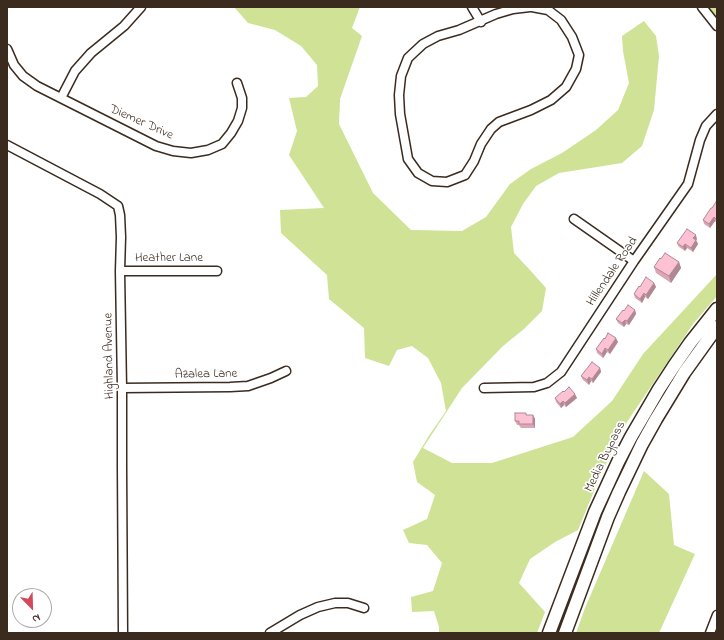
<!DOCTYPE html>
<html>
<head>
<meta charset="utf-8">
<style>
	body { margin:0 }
	#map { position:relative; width:724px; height:640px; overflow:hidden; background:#fff; font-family:"Indie Flower",sans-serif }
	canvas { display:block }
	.frame { position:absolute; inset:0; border:8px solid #3b2a1e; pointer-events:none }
	.north { position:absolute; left:12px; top:588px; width:40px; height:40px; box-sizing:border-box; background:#fff; border:1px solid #b1aaa5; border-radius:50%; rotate:157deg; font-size:11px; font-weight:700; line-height:16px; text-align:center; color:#3b2a1e }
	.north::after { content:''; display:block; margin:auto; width:14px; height:18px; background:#d1495b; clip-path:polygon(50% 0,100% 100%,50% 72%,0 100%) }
</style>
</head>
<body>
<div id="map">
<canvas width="724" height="640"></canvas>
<div class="frame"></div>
<div class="north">N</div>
</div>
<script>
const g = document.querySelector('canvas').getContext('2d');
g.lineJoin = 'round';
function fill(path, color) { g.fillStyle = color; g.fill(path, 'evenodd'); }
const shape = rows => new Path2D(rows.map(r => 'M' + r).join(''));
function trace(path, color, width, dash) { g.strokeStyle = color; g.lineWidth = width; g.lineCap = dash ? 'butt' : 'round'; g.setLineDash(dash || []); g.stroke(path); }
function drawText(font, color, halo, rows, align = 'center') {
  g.font = font + ' "Indie Flower",sans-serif'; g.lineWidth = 3.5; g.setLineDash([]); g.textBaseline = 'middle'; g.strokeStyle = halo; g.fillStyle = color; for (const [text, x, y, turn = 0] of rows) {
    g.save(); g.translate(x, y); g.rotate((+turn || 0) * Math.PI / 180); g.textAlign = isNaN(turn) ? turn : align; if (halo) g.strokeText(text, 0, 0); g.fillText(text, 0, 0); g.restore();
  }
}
fill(shape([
	[234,7,360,7,352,28,362,36,340,99,339,124,373,193,411,230,462,231,486,217,510,184,531,169,562,153,596,130,618,110,629,83,623,51,622,36,644,21,656,36,659,56,654,110,642,146,622,163,559,173,536,186,523,204,511,227,514,253,529,269,546,288,542,311,524,329,503,346,462,388,423,448,452,463,492,463,573,437,612,401,643,354,717,274,717,296,693,324,627,422,601,474,578,530,555,542,530,559,519,583,545,612,537,633,439,633,439,627,434,611,412,612,411,597,433,591,442,563,427,545,409,543,403,530,427,519,435,495,417,482,413,462,430,434,446,411,441,383,428,358,412,346,397,350,389,366,365,358,364,328,329,299,327,275,281,233,280,210,324,208,289,155,297,131,289,98,306,97,318,86,317,65,301,46,275,30,248,23],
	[705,7,717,7,717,21],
	[644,471,669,494,674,545,695,554,659,633,576,633,585,608]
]), '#cfe296');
const minor = shape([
	[472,7,481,22],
	[530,7,513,9,496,14,459,30,438,36,423,44,408,58,401,76,399,95,400,114,408,159,418,173,432,181,447,182,465,175,474,161,481,144,491,129,499,122,531,110,551,100,566,87,576,69,579,55,572,37,561,20,548,10,532,7],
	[702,7,717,26],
	[7,49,14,65,23,76,37,86,156,146,173,151,191,153,208,150,222,144,231,133,238,121,242,108,242,98,237,83],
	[61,98,75,71,91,53,124,26,141,7],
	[7,145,100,194,118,206,120,215,121,237,120,271,122,388,122,467,123,633],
	[574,219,634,261],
	[120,271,217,271],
	[122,388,230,387,248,386,271,378,286,371],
	[484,388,534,387,547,383,561,372,634,261,688,184,700,140,706,126,717,114],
	[270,633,300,615,318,607,335,603,348,603,364,608],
	[710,633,717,615]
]);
const highway = shape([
	[549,633,595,512,618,462,631,437,659,389,674,366,690,343,717,309],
	[565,633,608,517,619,492,642,444,656,419,684,373,717,327]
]);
trace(minor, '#3b2a1e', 11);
trace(highway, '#3b2a1e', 15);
trace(minor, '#fff', 8);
trace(highway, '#fff', 12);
fill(shape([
	[717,203,717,223,715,221,710,228,704,224,703,220,712,208],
	[697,239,696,240,698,244,693,252,687,248,685,251,679,247,677,243],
	[661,259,679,262,681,268,671,283,656,273,654,267],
	[654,283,656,287,648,299,645,297,642,303,635,298,634,294,640,287],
	[635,310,636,314,629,325,626,324,624,327,618,323,616,319,624,311],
	[618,342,610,354,607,352,603,358,597,353,596,349],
	[600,368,601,372,593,383,591,381,589,385,583,380,581,376],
	[564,392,577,398,566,407,564,405,561,408,556,402,555,398],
	[527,415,533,415,535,419,535,428,521,428,519,425,517,425,515,421]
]), '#d9a7b5');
fill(shape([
	[714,217,715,221,710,228,709,224],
	[696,235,697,239,695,242,693,238],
	[696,240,698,244,693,252,691,248],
	[685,244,687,248,685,251,683,247],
	[679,262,681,268,671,283,669,276],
	[654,283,656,287,648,299,646,295],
	[644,293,645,297,642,303,640,299],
	[635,310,636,314,629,325,627,321],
	[625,320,626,324,624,327,622,323],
	[616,338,618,342,610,354,608,350],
	[605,348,607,352,603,358,602,354],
	[600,368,601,372,593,383,592,379],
	[589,377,591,381,589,385,587,380],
	[575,394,577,398,566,407,565,403],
	[563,401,564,405,561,408,560,404],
	[533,415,535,419,535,428,533,424]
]), '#b08894');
const building = shape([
	[716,202,717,203,717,218,716,219,714,217,709,224,703,220,711,208,712,208,716,202],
	[687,229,696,235,693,238,696,240,691,248,685,244,683,247,677,243,687,229],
	[665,253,679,262,669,276,654,267,660,258,661,259,665,253],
	[646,277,654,283,646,295,644,293,640,299,634,294,639,286,640,287,646,277],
	[628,305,635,310,627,321,625,320,622,323,616,319,623,310,624,311,628,305],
	[608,333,616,338,608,350,605,348,602,354,596,349,604,338,605,339,608,333],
	[592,362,600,368,592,379,589,377,587,380,581,376,592,362],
	[569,387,575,394,565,403,563,401,560,404,555,398,563,391,564,392,569,387],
	[515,413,526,413,526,415,533,415,533,424,519,424,519,421,515,421,515,413]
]);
fill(building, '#fcc2d3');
trace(building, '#b08894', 1);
drawText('13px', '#3b2a1e', '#fff', [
	["Diemer Drive",141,123,24],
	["Heather Lane",169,259],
	["Hillendale Road",613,272,-56],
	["Highland Avenue",110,356,-91],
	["Azalea Lane",206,375,-1],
	["Media Bypass",606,457,-64]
]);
</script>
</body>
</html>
